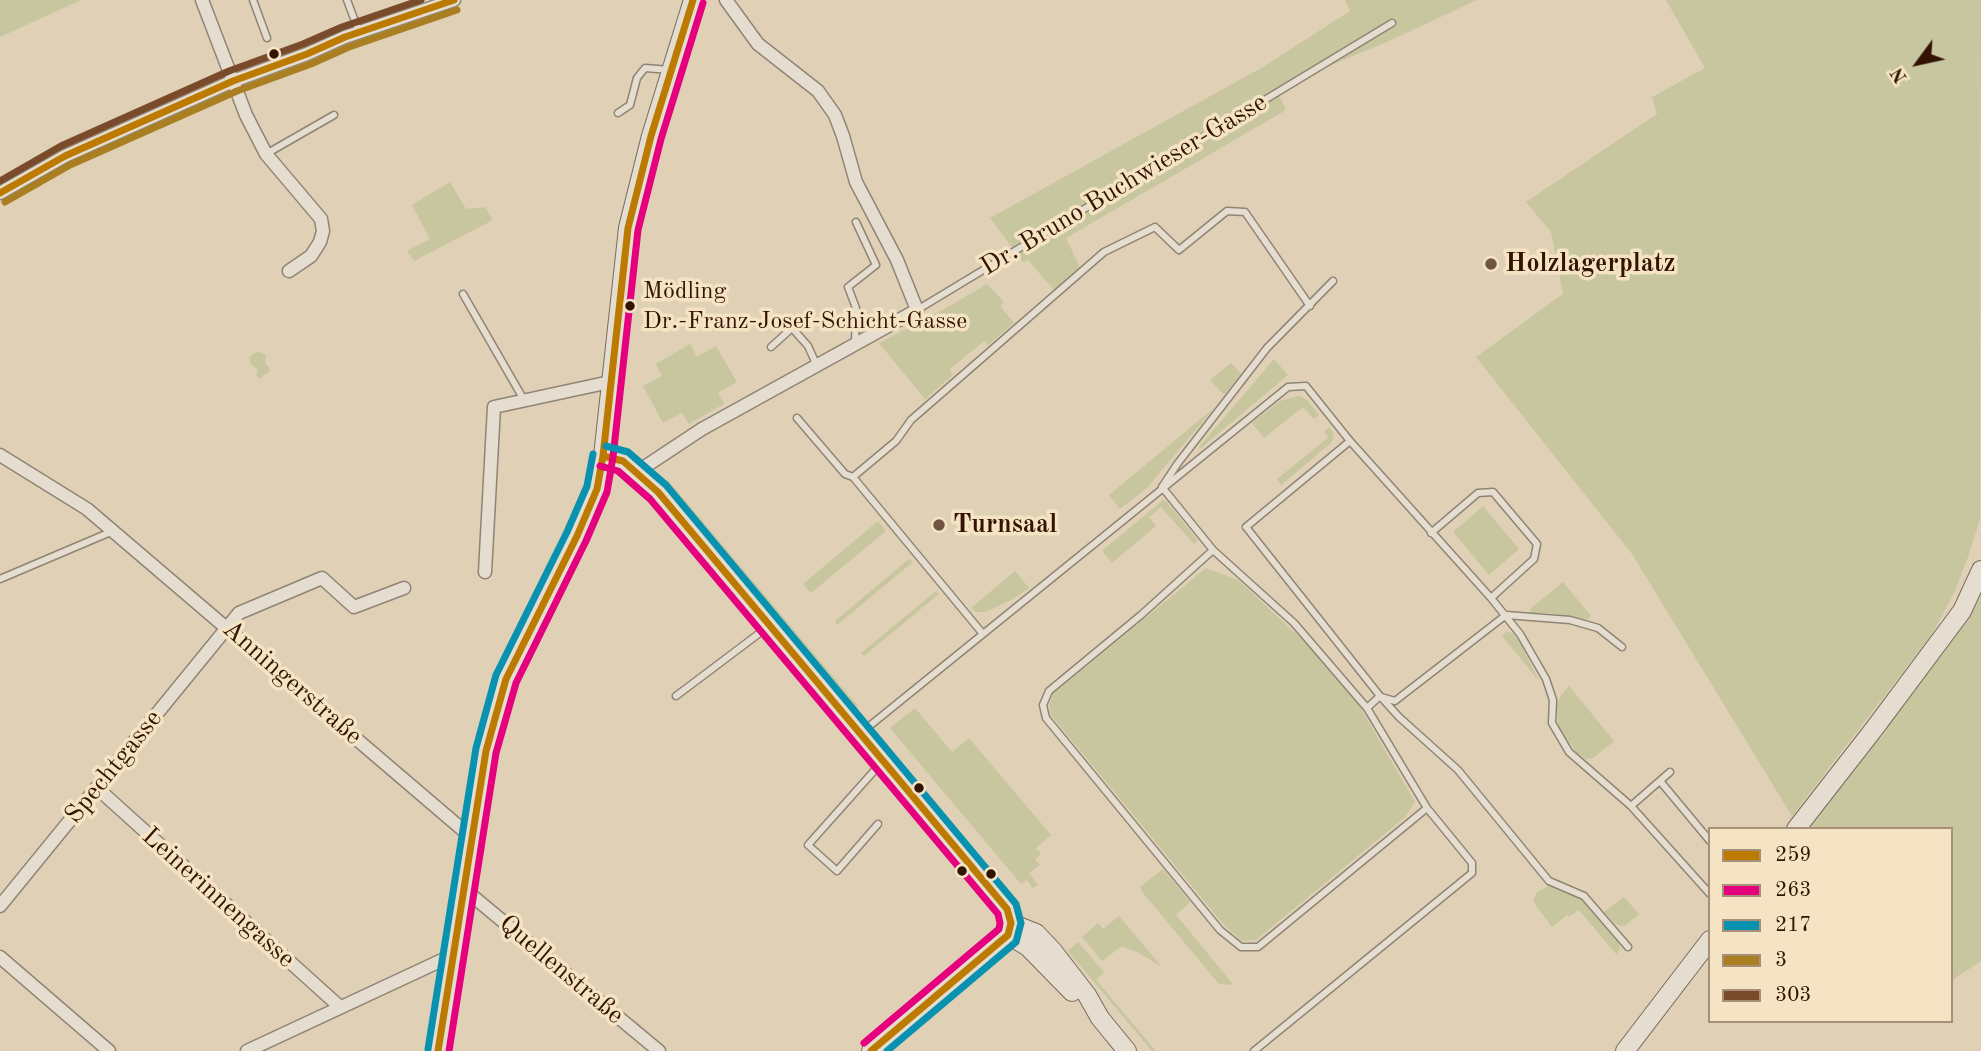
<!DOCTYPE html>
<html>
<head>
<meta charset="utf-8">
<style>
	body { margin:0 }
	#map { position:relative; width:1981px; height:1051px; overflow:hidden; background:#dfd0b6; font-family:"Old Standard TT",serif }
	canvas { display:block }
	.legend { position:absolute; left:1708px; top:827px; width:245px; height:196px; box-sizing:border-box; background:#f5e4c4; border:2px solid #a79077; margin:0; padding:9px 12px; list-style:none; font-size:21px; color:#331303 }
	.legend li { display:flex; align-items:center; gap:14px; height:35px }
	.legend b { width:35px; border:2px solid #a79077 }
	.north { position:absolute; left:1883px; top:28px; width:70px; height:70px; -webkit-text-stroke:5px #f5e4c4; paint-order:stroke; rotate:237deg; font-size:19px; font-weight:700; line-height:28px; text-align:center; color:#331303 }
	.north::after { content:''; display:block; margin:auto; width:24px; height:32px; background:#331303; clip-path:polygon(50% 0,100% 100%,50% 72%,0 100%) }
</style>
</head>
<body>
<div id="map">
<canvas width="1981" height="1051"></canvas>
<ul class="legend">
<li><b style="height:9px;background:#bc7a01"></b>259</li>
<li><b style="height:9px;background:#e5007d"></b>263</li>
<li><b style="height:9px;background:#0892b0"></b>217</li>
<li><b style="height:9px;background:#a97f22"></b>3</li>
<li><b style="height:9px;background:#7a4b2a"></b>303</li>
</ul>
<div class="north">N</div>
</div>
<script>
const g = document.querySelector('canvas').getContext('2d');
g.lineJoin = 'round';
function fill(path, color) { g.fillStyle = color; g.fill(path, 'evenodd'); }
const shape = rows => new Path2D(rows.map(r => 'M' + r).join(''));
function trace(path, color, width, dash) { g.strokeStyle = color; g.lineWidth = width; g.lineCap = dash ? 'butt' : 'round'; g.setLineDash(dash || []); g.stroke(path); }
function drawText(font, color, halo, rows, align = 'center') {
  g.font = font + ' "Old Standard TT",serif'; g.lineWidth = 7; g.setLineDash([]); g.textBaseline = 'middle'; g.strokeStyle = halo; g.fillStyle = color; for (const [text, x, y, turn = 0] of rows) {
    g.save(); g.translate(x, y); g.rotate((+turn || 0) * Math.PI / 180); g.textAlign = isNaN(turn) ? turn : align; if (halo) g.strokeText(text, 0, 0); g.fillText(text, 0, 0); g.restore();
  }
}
fill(shape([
	[0,0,81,0,0,37],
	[1345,0,1477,0,1389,41,1276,88,1286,110,1066,238,1080,268,1054,290,1028,260,1023,262,990,218,1263,67,1350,11],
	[1666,0,1981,0,1980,519,1968,557,1955,591,1932,634,1792,816,1632,554,1476,357,1563,294,1551,232,1526,202,1657,114,1652,97,1705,68],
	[450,182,466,209,485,207,493,220,414,261,407,251,430,239,412,205],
	[987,284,1004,302,1000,306,1014,323,988,345,984,341,949,370,953,375,925,399,879,343,941,311],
	[690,344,697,357,716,346,737,382,718,393,724,404,689,424,682,413,663,423,643,386,662,376,656,364],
	[259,352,266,355,265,363,271,370,259,379,256,375,258,370,251,364,249,358,254,353],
	[1274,359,1288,375,1201,448,1199,447],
	[1231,363,1241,374,1225,394,1222,393,1210,380],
	[1299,396,1306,399,1319,415,1314,419,1303,407,1264,438,1252,423,1280,401],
	[1214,408,1147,488,1120,509,1109,495],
	[1329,427,1334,434,1332,442,1281,485,1277,479,1328,438,1324,432],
	[667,479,858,706,858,707,855,708,667,482],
	[1163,500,1166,501,1198,541,1194,544,1161,507,1149,517,1156,526,1112,563,1103,552,1103,550],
	[1483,506,1519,549,1489,575,1453,532],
	[878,521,886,531,811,593,803,584],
	[909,559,913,562,837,625,835,621],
	[1206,568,1238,580,1307,644,1357,702,1415,802,1405,817,1256,940,1242,941,1224,925,1051,715,1049,705,1053,694],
	[1015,571,1029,588,1013,599,986,612,976,612,971,608],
	[1563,582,1591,616,1587,620,1549,613,1532,613,1530,609],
	[1981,586,1981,961,1951,981,1951,829,1805,829,1876,738,1880,739,1886,732,1890,718],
	[936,591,939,594,864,656,861,653],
	[1507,631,1514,634,1522,646,1539,681,1502,636],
	[1569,686,1614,741,1593,758,1586,759,1577,753,1558,728,1557,704,1561,695],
	[915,708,952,752,969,738,1051,835,1036,848,1041,854,1035,859,1040,865,1029,873,1038,885,1033,888,1027,880,1021,884,890,728],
	[1163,869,1190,902,1176,915,1232,983,1231,985,1219,984,1144,894,1140,887],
	[1549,886,1557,887,1580,897,1587,903,1617,941,1620,947,1617,955,1579,910,1569,917,1567,915,1552,927,1533,901,1537,892],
	[1624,897,1639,914,1626,925,1621,926,1616,924,1604,912],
	[1119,916,1162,967,1141,954,1122,946,1102,961,1082,937,1098,923,1103,929],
	[1078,942,1104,972,1096,980,1156,1051,1152,1051,1068,951]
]), '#c7c69e');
const lane = shape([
	[253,0,267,38],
	[347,0,359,32],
	[618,113,630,105,637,78,645,68,670,70],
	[266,154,334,115],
	[463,294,524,400],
	[917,310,1392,23],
	[855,344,856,308,848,287,876,265,856,222],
	[771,347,792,328,808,346,817,366],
	[797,418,845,474,853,477],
	[1350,441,1246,527,1380,696,1367,708],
	[1431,533,1478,493,1493,492,1537,544,1534,559,1491,598],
	[1213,550,1141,615,1049,691,1043,705,1046,718,1220,930,1241,947,1258,947,1427,808],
	[0,579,113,531],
	[983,634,853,477,896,441,911,420,1104,252,1155,227,1179,250,1227,211,1245,212,1310,306],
	[676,696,769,626],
	[1380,696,1399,717,1458,770,1549,881,1584,896,1628,947],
	[1381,697,1395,701,1506,615,1570,620,1598,628,1622,647],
	[862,732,1288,387,1306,386,1350,441,1491,598,1520,634,1546,679,1553,700,1552,723,1569,752,1631,806,1710,894],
	[1660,781,1710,841],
	[1631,806,1670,772],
	[878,824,837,871,808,845,882,762],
	[1254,1051,1472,873,1472,863,1427,808,1367,708,1294,623,1213,550,1162,487,1178,463,1267,348,1333,281]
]);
const street = shape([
	[202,0,246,115,266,154,321,219,323,231,320,242,311,256,289,271],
	[0,193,65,156,233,81,307,54,345,37,454,0],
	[0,455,87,509,470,836],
	[637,472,702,429,917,310,897,260,856,182,843,136,835,115,818,91,758,44,726,0],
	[485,572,494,407,610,382],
	[97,788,340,1007],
	[464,889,659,1051],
	[0,906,239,613,322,578,354,607,404,588],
	[0,957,109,1051],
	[247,1051,453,955]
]);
const secondary = shape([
	[603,456,623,461,658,492,1007,909,1011,923,1008,935,871,1051],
	[1796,829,1874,729,1962,611,1981,570],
	[1011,923,1036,933,1053,951,1087,995,1100,1018,1127,1051],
	[1008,935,1028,947,1072,992],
	[438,1051,486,751,506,679,577,536,597,489,603,456,628,228,651,136,693,0],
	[1625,1051,1710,940]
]);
trace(lane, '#908474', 9);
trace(street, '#908474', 15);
trace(secondary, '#786b5c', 20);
trace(lane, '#e4ddd0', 6);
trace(street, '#e4ddd0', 12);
trace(secondary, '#e4ddd0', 18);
trace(shape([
	[0,193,65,156,233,81,307,54,345,37,454,0],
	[603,456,623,461,658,492,1007,909,1011,923,1008,935,871,1051],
	[438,1051,486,751,506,679,577,536,597,489,603,456,628,228,651,136,693,0]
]), '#bc7a01', 7);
trace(shape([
	[600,466,618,471,650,499,998,914,1000,923,999,929,864,1043],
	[449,1051,496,753,516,683,586,541,607,492,613,457,638,230,661,139,703,3]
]), '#e5007d', 7);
trace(shape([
	[606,446,628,452,666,485,1016,904,1021,923,1016,942,887,1051],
	[428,1049,476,748,496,675,567,532,587,486,593,454]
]), '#0892b0', 7);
trace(shape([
	[5,202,70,165,237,91,311,64,349,47,457,10]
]), '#a97f22', 7);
trace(shape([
	[0,181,61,146,229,71,303,44,342,27,421,0]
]), '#7a4b2a', 7);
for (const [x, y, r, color] of [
	[274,54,6,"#331303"],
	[1491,264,7,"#6f5542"],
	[630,306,6,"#331303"],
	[939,525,7,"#6f5542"],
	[919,788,6,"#331303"],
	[962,871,6,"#331303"],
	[991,874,6,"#331303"]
]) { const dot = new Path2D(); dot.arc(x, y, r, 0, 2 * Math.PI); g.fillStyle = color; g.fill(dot); trace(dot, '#f5e4c4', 2.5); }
drawText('24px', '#331303', '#f5e4c4', [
	["Mödling",643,292],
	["Dr.-Franz-Josef-Schicht-Gasse",643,322]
], 'left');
drawText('26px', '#331303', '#f5e4c4', [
	["Dr. Bruno Buchwieser-Gasse",1124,185,-31],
	["Anningerstraße",292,683,41],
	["Spechtgasse",114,767,-51],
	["Leinerinnengasse",218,898,42],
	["Quellenstraße",561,970,40]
]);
drawText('bold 26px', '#331303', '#f5e4c4', [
	["Holzlagerplatz",1505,264],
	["Turnsaal",953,525]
], 'left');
</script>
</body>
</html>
